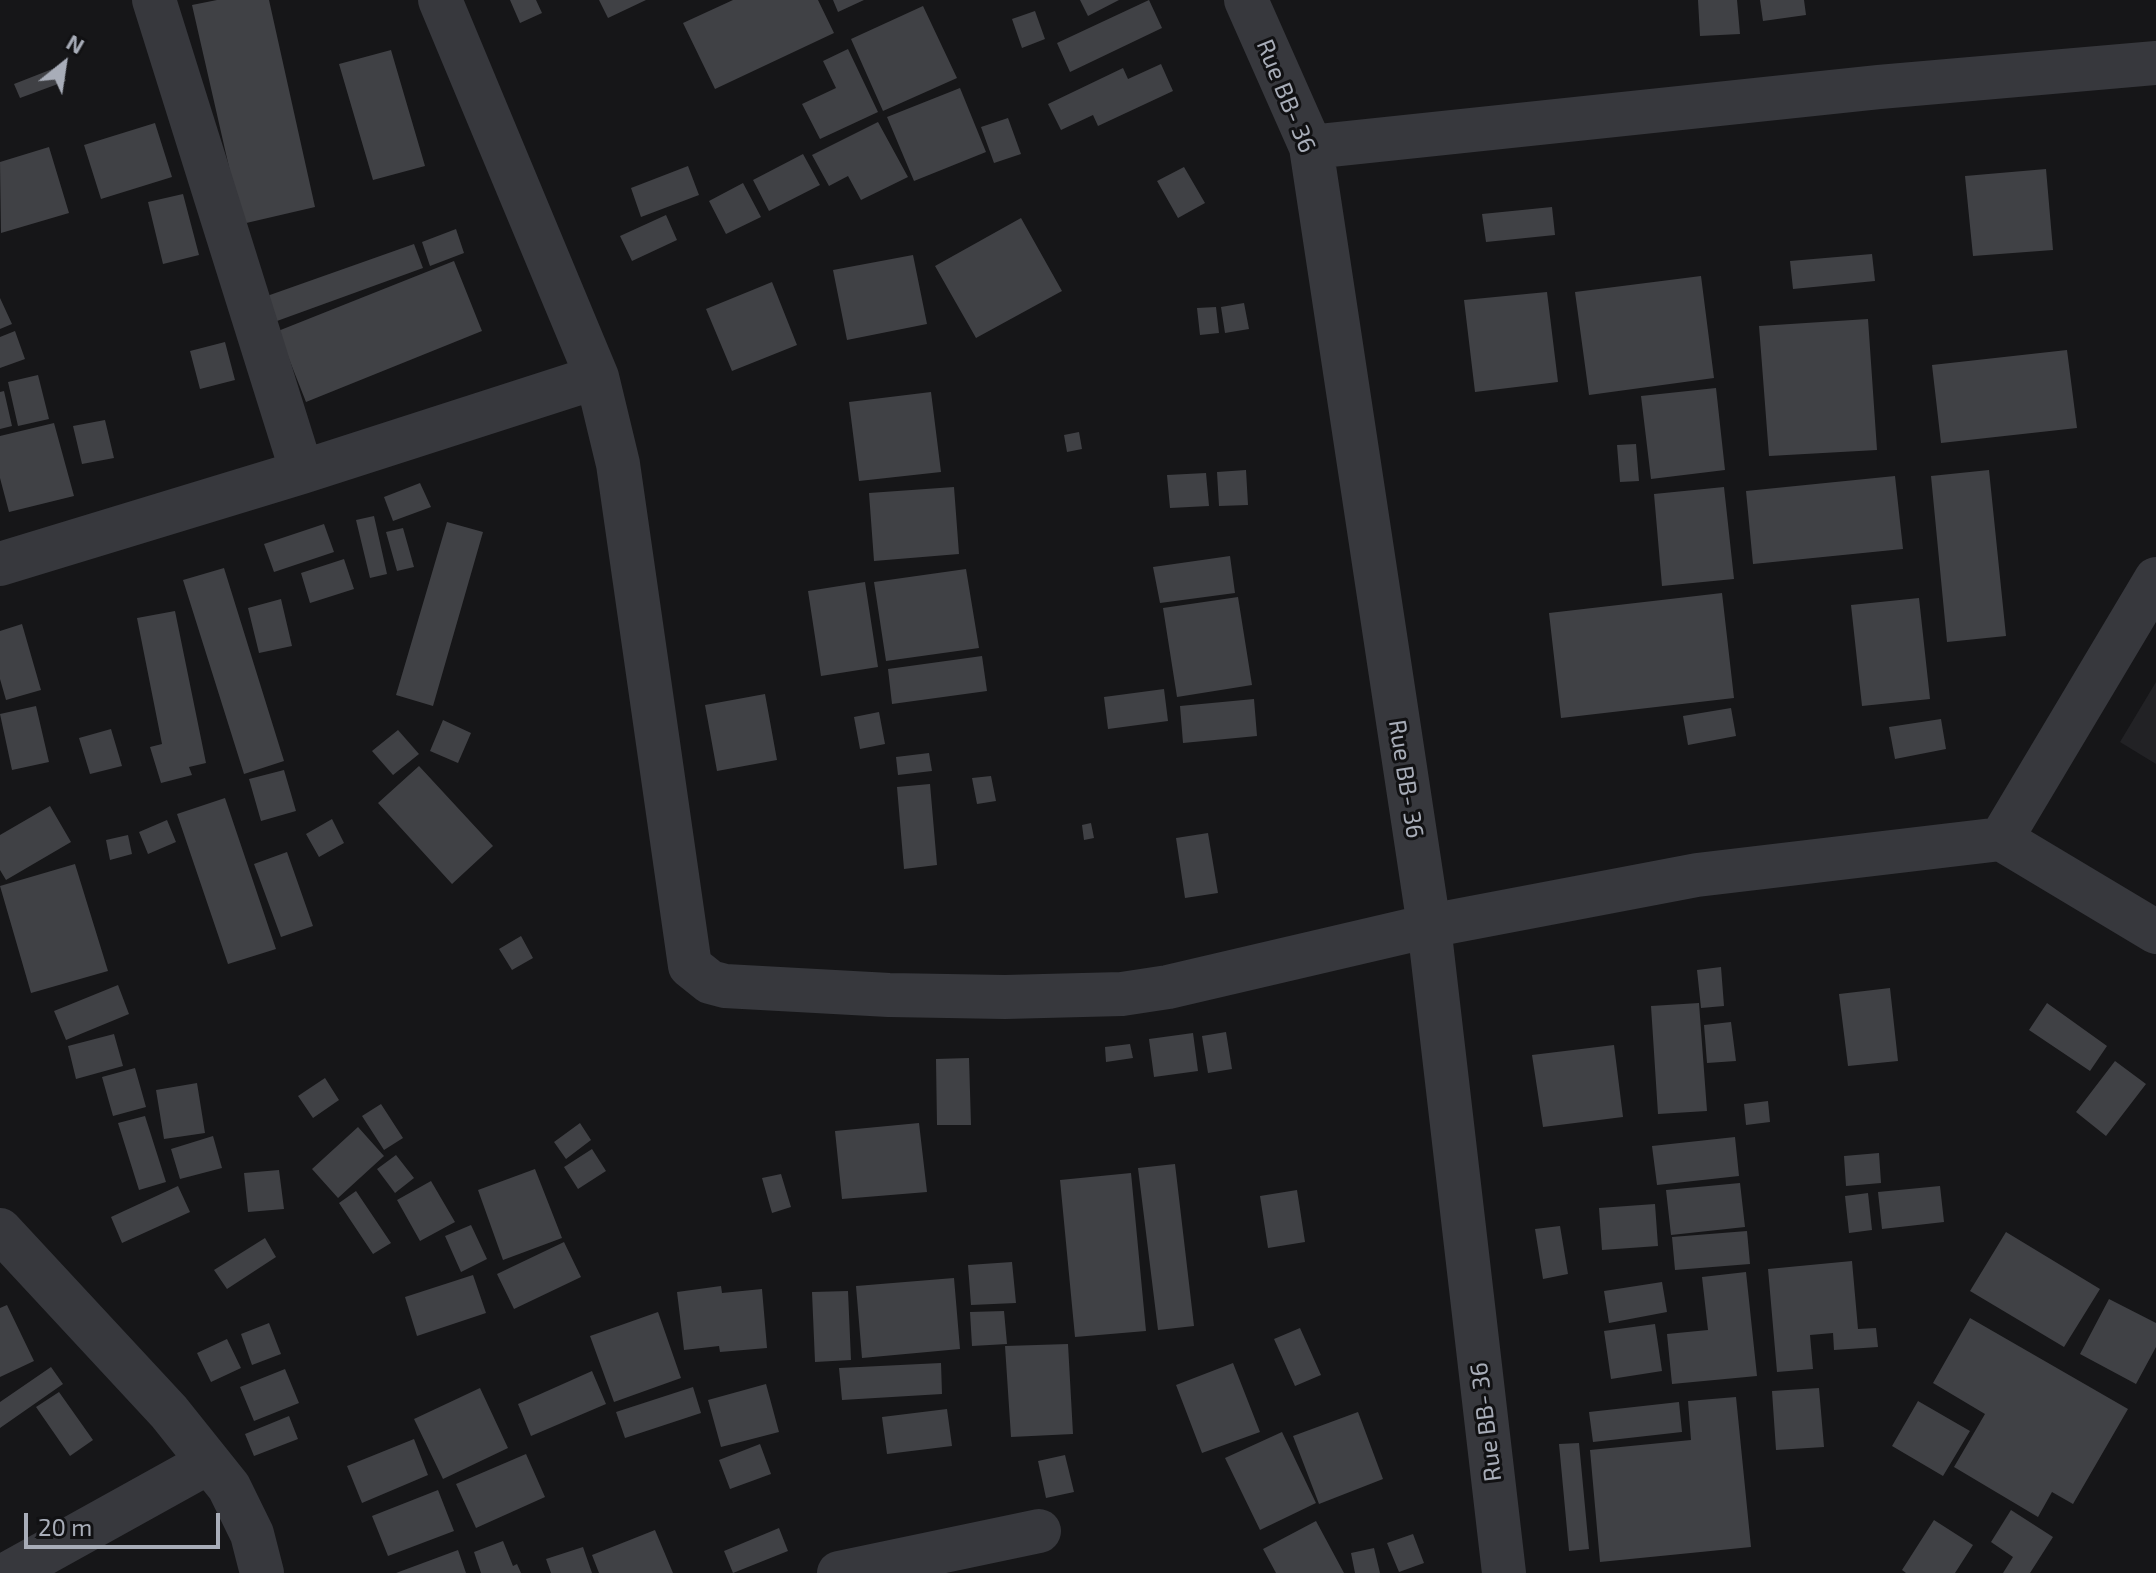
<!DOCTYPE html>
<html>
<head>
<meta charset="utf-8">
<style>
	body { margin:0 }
	#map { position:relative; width:2156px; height:1573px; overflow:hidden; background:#161618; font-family:"Exo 2",sans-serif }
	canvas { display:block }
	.north { position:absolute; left:24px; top:24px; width:80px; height:80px; -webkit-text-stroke:6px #111113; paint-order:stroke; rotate:30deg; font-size:22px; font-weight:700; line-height:32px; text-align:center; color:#a8adb8 }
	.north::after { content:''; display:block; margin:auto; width:28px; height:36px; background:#a8adb8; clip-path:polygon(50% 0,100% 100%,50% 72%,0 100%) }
	.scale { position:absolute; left:24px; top:1513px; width:196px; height:36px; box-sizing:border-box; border:4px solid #a8adb8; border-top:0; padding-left:10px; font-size:24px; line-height:28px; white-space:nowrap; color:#a8adb8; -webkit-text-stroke:6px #111113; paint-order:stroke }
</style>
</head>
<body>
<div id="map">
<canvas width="2156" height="1573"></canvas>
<div class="north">N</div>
<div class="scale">20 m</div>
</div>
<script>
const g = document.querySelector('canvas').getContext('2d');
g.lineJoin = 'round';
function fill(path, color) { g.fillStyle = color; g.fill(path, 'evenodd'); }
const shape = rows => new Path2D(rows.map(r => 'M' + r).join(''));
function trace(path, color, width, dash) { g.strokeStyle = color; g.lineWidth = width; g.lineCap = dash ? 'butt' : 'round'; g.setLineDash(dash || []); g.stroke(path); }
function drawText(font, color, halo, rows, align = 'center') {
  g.font = font + ' "Exo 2",sans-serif'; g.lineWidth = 6; g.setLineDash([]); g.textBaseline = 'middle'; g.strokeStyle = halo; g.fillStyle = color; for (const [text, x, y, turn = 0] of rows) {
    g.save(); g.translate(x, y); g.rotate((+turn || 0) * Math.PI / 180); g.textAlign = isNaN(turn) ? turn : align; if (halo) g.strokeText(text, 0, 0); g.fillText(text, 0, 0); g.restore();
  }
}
fill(shape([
	[2156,682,2156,764,2120,742]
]), '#222225');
fill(shape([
	[217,0,269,0,315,207,242,224,192,5],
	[510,0,536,0,542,13,520,23],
	[599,0,646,0,608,18],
	[733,0,818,0,834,33,715,89,683,23],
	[833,0,864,0,838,12],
	[1080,0,1119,0,1088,16],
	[1149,0,1162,28,1070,72,1057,43],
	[1698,0,1737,0,1740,34,1700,36],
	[1760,0,1804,0,1806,15,1763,21],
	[923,6,957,78,883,111,851,39],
	[1035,11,1045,39,1022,48,1012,19],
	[848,49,878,112,820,139,802,104,836,88,823,61],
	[391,50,425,166,373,180,339,64],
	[1161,64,1173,91,1098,126,1093,115,1061,130,1048,104,1123,68,1128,79],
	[60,66,66,81,20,98,14,84],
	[960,88,986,152,914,181,887,117],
	[1008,118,1021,154,994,163,981,127],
	[878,122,908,177,861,200,848,176,829,186,812,155],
	[155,123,172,177,101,199,84,145],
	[49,147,69,213,1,233,0,162],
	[803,154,820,185,769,211,753,180],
	[688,166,699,195,641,217,631,188],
	[1184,167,1205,203,1178,218,1157,181],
	[2046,169,2053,250,1973,256,1965,176],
	[743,183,761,217,726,234,709,201],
	[183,194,199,255,163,264,148,202],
	[1552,207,1555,235,1486,242,1482,214],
	[666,215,677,240,632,261,620,236],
	[1021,218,1062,291,976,338,935,266],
	[456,229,464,253,430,266,422,242],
	[414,244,423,268,277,321,267,296],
	[1872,254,1875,281,1793,289,1790,261],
	[913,255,927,324,847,340,833,270],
	[454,261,482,331,306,402,278,331],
	[1701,276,1714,378,1589,395,1575,292],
	[772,282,797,345,732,371,706,309],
	[1547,292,1558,382,1475,392,1464,300],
	[0,298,12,324,0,329],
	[1244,303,1249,329,1225,333,1221,307],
	[1216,307,1219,333,1200,335,1197,308],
	[1868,319,1877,450,1769,456,1759,326],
	[15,331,25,359,0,368,0,337],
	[225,342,235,380,200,389,190,351],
	[2067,350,2077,428,1941,443,1932,365],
	[38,375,49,419,18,426,8,382],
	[1716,388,1725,470,1651,479,1641,396],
	[4,391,12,426,0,429,0,392],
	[931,392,941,472,859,481,849,402],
	[105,420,114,458,82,464,73,426],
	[54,423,74,496,9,512,0,478,0,436],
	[1079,432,1082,449,1067,452,1064,435],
	[1636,444,1639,481,1620,482,1617,445],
	[1246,470,1248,505,1219,506,1217,472],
	[1989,470,2006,636,1947,642,1931,476],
	[1206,473,1209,506,1170,508,1167,475],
	[1895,476,1903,549,1753,564,1746,491],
	[420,483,431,507,393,521,384,497],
	[954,487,959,554,874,561,869,493],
	[1724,487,1734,579,1662,586,1654,494],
	[374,516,387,574,370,578,356,520],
	[447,522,483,532,433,706,396,695],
	[324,524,334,552,274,572,264,544],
	[403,528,414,567,397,571,386,532],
	[1230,556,1235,593,1160,603,1153,567],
	[344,559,354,589,310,603,301,573],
	[224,568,284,761,244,774,183,580],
	[966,569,979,648,886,661,874,582],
	[865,582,878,667,821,676,808,591],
	[1722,593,1734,698,1561,718,1549,613],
	[1238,597,1252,685,1177,697,1163,608],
	[1919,598,1930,699,1862,706,1851,605],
	[281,599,292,646,259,653,248,608],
	[175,611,206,763,189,767,192,775,161,783,150,747,162,744,137,618],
	[22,624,41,690,6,700,0,679,0,631],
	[982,656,987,691,892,704,888,669],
	[1164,689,1168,721,1108,729,1104,697],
	[765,694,777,760,717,771,705,705],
	[1254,699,1257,736,1183,743,1180,706],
	[36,706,49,762,12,770,0,714],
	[1731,708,1736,736,1688,745,1683,716],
	[879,712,885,744,860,749,854,717],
	[1941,719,1946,749,1895,759,1889,727],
	[443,720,471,733,458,763,430,751],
	[111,729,122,766,90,774,79,738],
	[398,730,419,754,393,775,372,751],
	[929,753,932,771,898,775,896,757],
	[419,766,493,846,452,884,378,803],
	[284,770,296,811,261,821,249,779],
	[991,776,996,801,977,804,972,778],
	[930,784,937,865,904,869,897,787],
	[225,798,276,949,228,964,177,814],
	[50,806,71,842,6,880,0,870,0,835],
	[332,819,344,843,319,857,306,834],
	[167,820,176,842,148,854,139,832],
	[1091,823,1094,838,1084,840,1082,825],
	[1208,833,1218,893,1185,898,1176,838],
	[128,835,132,854,110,860,106,840],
	[287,852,313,926,281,937,254,864],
	[75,864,108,971,31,993,0,886],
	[521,936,533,958,512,970,499,949],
	[1721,967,1724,1006,1701,1008,1697,970],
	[118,985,129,1014,66,1040,54,1011],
	[1890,988,1898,1061,1848,1066,1839,994],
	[1699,1003,1707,1111,1658,1114,1651,1006],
	[2047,1003,2107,1046,2090,1071,2029,1030],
	[1731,1022,1736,1061,1707,1063,1704,1025],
	[1226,1032,1232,1069,1208,1073,1202,1036],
	[1193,1033,1198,1071,1154,1077,1149,1039],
	[114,1034,123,1066,76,1079,68,1046],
	[1130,1044,1133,1058,1106,1062,1105,1047],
	[1614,1045,1623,1117,1543,1127,1532,1055],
	[969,1058,971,1125,937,1125,936,1059],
	[2115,1061,2146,1084,2106,1136,2076,1112],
	[135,1068,146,1107,113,1116,102,1077],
	[325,1078,339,1100,313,1118,298,1096],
	[197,1083,205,1133,164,1139,156,1090],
	[1768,1101,1770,1122,1746,1125,1744,1104],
	[381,1104,403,1138,384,1150,362,1116],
	[145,1116,166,1182,139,1190,118,1123],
	[580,1123,591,1140,566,1159,554,1142],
	[919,1123,927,1192,842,1199,835,1131],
	[358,1127,384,1156,338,1198,312,1169],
	[213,1136,222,1168,180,1179,171,1149],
	[1735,1137,1739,1176,1657,1185,1652,1146],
	[592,1149,606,1171,578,1189,564,1167],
	[1879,1153,1881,1183,1846,1186,1844,1156],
	[396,1155,414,1178,395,1193,377,1169],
	[1175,1164,1194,1326,1158,1330,1138,1168],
	[535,1169,562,1238,503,1260,478,1190],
	[279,1170,284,1209,248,1212,244,1173],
	[1131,1173,1146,1331,1075,1337,1060,1180],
	[781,1174,791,1207,772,1213,762,1178],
	[431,1181,455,1222,420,1241,397,1200],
	[1740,1183,1745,1227,1671,1235,1666,1190],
	[178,1186,190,1212,122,1243,111,1217],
	[1940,1186,1944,1222,1882,1229,1878,1192],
	[1297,1190,1305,1242,1268,1248,1260,1196],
	[356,1191,391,1243,373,1254,339,1203],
	[1868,1193,1872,1230,1849,1233,1845,1196],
	[1655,1204,1658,1246,1602,1250,1599,1208],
	[471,1225,487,1259,461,1272,445,1236],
	[1560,1226,1568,1274,1543,1279,1535,1229],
	[1747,1231,1750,1264,1675,1270,1672,1237],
	[2006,1232,2100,1289,2064,1347,1970,1291],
	[265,1238,276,1257,227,1289,214,1270],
	[564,1242,581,1277,514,1309,497,1274],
	[1852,1261,1858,1329,1876,1328,1878,1347,1834,1350,1833,1333,1810,1335,1813,1369,1777,1372,1768,1269],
	[1012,1262,1016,1303,971,1305,968,1265],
	[1746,1272,1757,1376,1672,1384,1667,1334,1708,1330,1702,1277],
	[473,1275,486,1313,417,1336,405,1297],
	[954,1278,960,1349,862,1358,856,1286],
	[1662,1282,1667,1312,1609,1323,1604,1291],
	[721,1286,722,1293,762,1289,767,1348,720,1352,719,1346,684,1350,677,1292],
	[848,1291,851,1360,815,1362,812,1292],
	[2109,1299,2156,1323,2156,1347,2136,1384,2080,1354],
	[7,1305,34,1361,0,1377,0,1308],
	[1004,1311,1007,1344,972,1346,970,1312],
	[658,1312,681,1378,614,1402,590,1336],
	[1970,1318,2128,1409,2073,1504,2052,1492,2038,1517,1954,1467,1985,1414,1933,1383],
	[269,1323,281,1354,252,1365,241,1334],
	[1655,1324,1662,1371,1611,1379,1604,1331],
	[1300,1328,1321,1375,1295,1386,1274,1339],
	[227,1339,241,1368,211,1382,197,1353],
	[1068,1344,1073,1434,1011,1437,1005,1346],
	[941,1363,942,1394,842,1400,839,1368],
	[1233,1363,1260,1432,1202,1453,1176,1385],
	[51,1367,63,1384,0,1428,0,1402],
	[285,1369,299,1403,254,1421,240,1387],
	[592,1371,606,1404,531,1436,518,1404],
	[766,1384,779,1432,721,1447,708,1400],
	[693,1387,701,1413,625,1438,616,1412],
	[480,1388,508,1448,443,1479,414,1419],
	[1819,1388,1824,1447,1776,1450,1772,1391],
	[59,1392,93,1440,70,1456,36,1407],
	[1736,1397,1751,1547,1600,1562,1590,1450,1691,1440,1688,1401],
	[1918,1401,1970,1431,1943,1476,1892,1446],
	[1679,1402,1682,1432,1593,1442,1589,1412],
	[947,1409,952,1446,887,1454,882,1417],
	[1358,1412,1383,1479,1319,1504,1293,1436],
	[289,1416,298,1439,254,1456,245,1434],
	[1282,1432,1316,1503,1260,1530,1225,1458],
	[414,1439,428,1475,362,1503,347,1466],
	[1579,1443,1589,1549,1569,1551,1559,1444],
	[760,1444,771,1474,730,1489,719,1460],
	[526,1454,545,1497,476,1528,456,1484],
	[1065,1455,1074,1492,1046,1498,1038,1461],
	[438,1490,454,1531,388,1556,372,1516],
	[2011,1510,2053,1537,2030,1573,2003,1573,2013,1557,1991,1542],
	[1934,1520,1973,1545,1955,1573,1906,1573,1902,1570],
	[1316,1521,1344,1573,1276,1573,1263,1549],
	[779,1528,788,1551,733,1573,724,1551],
	[655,1530,673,1573,599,1573,592,1555],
	[1413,1534,1424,1563,1399,1572,1387,1543],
	[503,1541,513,1566,517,1564,521,1573,481,1573,474,1552],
	[583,1547,592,1573,551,1573,546,1559],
	[1374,1548,1380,1573,1355,1573,1351,1553],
	[458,1550,466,1573,396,1573]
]), '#404145');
trace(shape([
	[154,0,302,472],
	[440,0,597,377,618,464,690,966,710,982,725,986,889,995,1005,997,1122,994,1168,987,1429,926,1697,875,2001,839,2156,932],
	[1246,0,1311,147,1429,926,1504,1573],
	[1311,147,1879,87,2156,63],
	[0,564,302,472,597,377],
	[2001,839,2156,579],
	[0,1230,169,1412,229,1487,252,1534,262,1573],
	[9,1573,209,1462],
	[839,1573,1039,1531]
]), '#37383d', 44);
drawText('24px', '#a8adb8', '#111113', [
	["Rue BB- 36",1286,96,68],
	["Rue BB- 36",1406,779,81],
	["Rue BB- 36",1486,1422,-97]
]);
</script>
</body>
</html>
